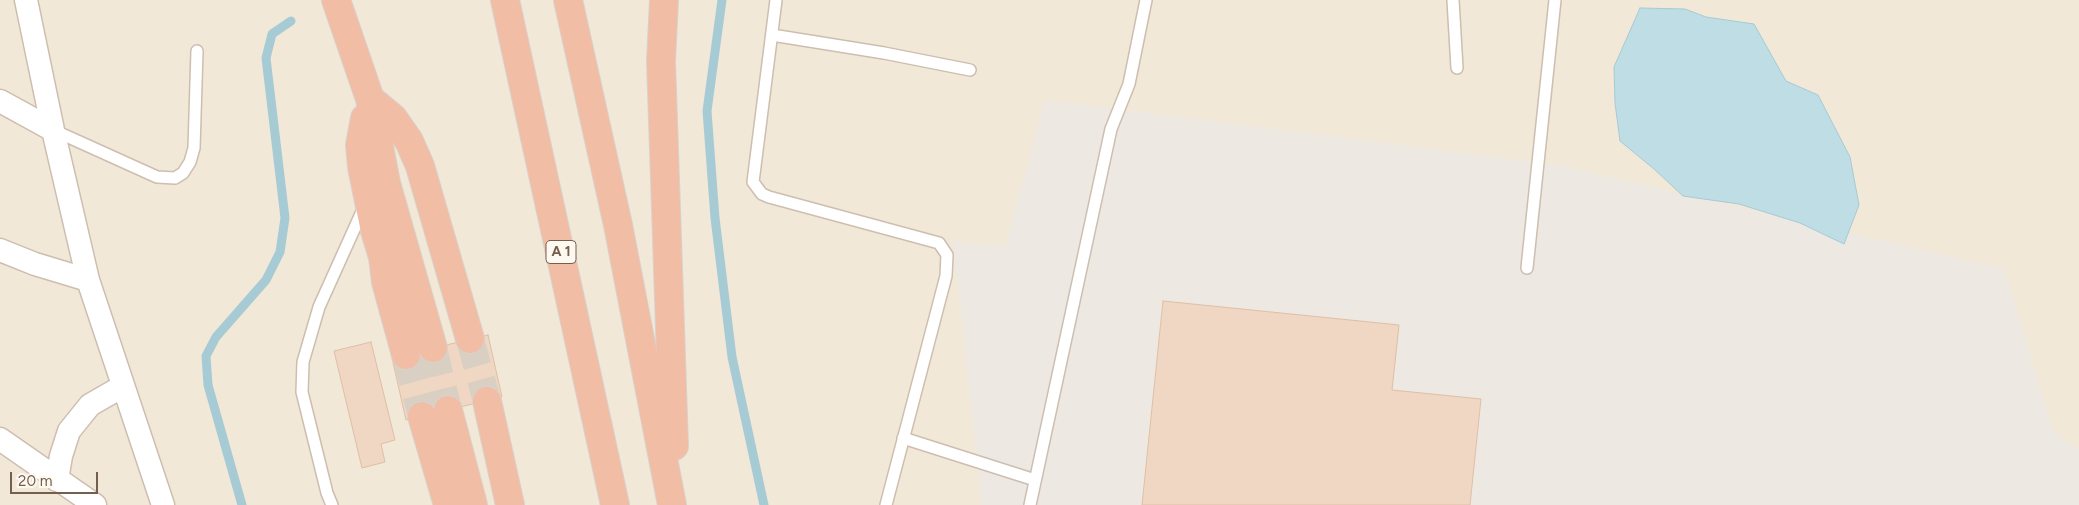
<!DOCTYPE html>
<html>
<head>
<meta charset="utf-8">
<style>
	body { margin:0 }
	#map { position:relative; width:2079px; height:505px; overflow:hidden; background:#fbf5ea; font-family:Figtree,sans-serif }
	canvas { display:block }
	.scale { position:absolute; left:10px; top:472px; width:88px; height:22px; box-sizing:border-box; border:2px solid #745e4e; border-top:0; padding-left:6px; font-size:15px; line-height:18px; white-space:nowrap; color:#745e4e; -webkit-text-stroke:4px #fef9f0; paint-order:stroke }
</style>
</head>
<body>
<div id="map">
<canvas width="2079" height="505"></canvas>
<div class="scale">20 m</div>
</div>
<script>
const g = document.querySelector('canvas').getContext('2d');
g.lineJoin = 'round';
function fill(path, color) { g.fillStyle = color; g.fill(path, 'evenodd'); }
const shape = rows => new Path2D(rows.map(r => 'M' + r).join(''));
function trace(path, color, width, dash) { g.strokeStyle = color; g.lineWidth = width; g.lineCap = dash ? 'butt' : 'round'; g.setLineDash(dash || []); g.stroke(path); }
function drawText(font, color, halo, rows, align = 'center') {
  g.font = font + ' Figtree,sans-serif'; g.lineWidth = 4; g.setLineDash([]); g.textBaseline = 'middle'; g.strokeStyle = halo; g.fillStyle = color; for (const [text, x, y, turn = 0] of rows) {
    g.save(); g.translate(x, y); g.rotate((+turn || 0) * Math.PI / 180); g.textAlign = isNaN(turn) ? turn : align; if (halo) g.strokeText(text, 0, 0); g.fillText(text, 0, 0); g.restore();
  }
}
fill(shape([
	[0,0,2079,0,2079,505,0,505]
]), '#f2e8d8');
fill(shape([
	[1045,100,1558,165,2004,269,2053,430,2079,451,2079,505,982,505,953,241,1005,247]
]), '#ede8e2');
const water = shape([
	[1640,8,1685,9,1706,17,1754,24,1786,81,1818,95,1850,157,1859,205,1844,244,1800,223,1739,204,1683,196,1654,169,1620,141,1615,103,1614,67,1640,8]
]);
fill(water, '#bfdde4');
trace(water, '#a6cbd5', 1);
trace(shape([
	[722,0,707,111,715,218,732,357,764,505],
	[242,505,208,385,206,356,216,337,266,280,280,252,285,218,266,58,272,34,291,21]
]), '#a6cbd5', 9);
const building = shape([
	[1163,301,1399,325,1392,390,1481,399,1470,505,1142,505,1163,301],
	[488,335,502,397,406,420,392,358,488,335],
	[371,342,395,440,381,444,385,462,362,468,334,351,371,342]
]);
fill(building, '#efd7c3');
trace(building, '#e0bfa4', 1);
trace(shape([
	[470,339,487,401],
	[433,348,448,410],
	[406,355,422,416]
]), '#d9cfc3', 28, [28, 14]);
const lane = shape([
	[776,0,753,182,762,194,769,197,939,243,947,255,946,276,886,505],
	[1453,0,1457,68],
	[772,35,884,53,970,70],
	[53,130,157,177,175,178,183,173,190,162,194,148,197,51],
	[1527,268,1555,0],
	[903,438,1035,480],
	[332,505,327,493,302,392,303,362,319,307,365,205],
	[1030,505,1111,129,1129,84,1146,0]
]);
const street = shape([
	[26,0,53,130,88,280,163,505],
	[0,101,53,130],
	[0,250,35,264,88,280],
	[0,439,95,505],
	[57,480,61,456,69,431,90,405,123,386]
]);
const highway = shape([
	[336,0,370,99,386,183,433,348],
	[505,0,615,505],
	[568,0,618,225,672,505],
	[664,0,661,61,674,446],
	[370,99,393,118,409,141,420,166,470,339],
	[365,118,360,145,362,167,375,231,383,257,386,282,406,355],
	[487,401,510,505],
	[448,410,473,505],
	[422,416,448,505]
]);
trace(lane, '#cdbeb0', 14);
trace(street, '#cdbeb0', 25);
trace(highway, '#d8d2cd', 30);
trace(lane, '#fff', 11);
trace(street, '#fff', 22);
trace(highway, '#f1bda5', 28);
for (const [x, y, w] of [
	[561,252,30]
]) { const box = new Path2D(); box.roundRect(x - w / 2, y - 11.5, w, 23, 4); g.fillStyle = '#fef9f0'; g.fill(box); trace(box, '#745e4e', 1); }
drawText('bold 14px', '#745e4e', null, [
	["A 1",561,252]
]);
</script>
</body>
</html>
